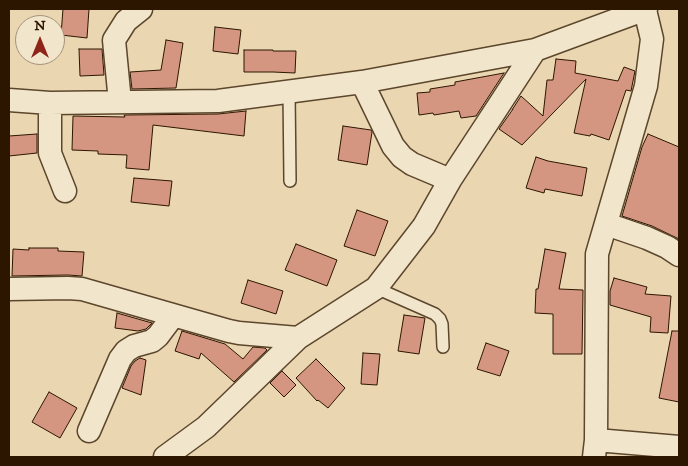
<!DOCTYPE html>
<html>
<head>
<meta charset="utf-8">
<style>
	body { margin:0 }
	#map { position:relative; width:688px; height:466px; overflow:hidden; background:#ead7b1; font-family:"IM FELL DW Pica",serif }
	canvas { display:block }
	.frame { position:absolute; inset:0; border:10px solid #2d1600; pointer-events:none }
	.north { position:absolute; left:15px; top:15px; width:50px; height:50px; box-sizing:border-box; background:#f1e5cc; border:1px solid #a3927a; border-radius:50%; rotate:0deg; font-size:14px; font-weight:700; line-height:20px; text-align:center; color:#2d1600 }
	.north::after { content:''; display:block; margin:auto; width:18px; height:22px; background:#8f2418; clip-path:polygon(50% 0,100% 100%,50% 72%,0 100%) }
</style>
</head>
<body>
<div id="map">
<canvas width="688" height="466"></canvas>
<div class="frame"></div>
<div class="north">N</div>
</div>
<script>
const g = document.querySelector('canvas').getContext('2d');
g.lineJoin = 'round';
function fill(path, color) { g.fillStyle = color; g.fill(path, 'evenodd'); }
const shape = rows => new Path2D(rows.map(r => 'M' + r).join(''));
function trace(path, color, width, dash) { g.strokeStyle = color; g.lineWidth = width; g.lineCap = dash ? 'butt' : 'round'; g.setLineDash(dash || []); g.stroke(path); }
const building = shape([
	[63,9,89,9,87,38,61,35,63,9],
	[215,27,241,30,238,54,213,51,215,27],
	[166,40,183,43,176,88,132,89,130,72,161,70,166,40],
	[79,49,102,49,104,75,80,76,79,49],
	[244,50,273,50,273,51,296,51,295,73,273,72,244,72,244,50],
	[556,59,576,61,575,73,618,81,624,67,635,71,631,91,626,90,609,140,591,134,590,136,574,133,586,79,522,145,499,129,513,109,512,110,521,96,543,116,547,80,553,80,556,59],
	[504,73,476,116,461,118,459,111,434,115,433,113,419,115,417,93,430,92,430,89,455,85,455,82,504,73],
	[246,111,244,136,153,125,149,170,126,168,127,155,98,154,98,151,72,150,73,116,125,117,124,115,218,114,246,111],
	[343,126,371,130,372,132,367,165,338,160,343,126],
	[37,134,37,153,9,156,9,136,37,134],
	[648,134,679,147,679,239,652,226,622,216,642,147,648,134],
	[536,157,548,161,587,168,582,196,545,189,544,193,526,188,536,157],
	[134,178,172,181,169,206,131,202,134,178],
	[357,210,388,221,375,256,344,246,357,210],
	[296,244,337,260,327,286,285,270,296,244],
	[29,248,58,248,58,251,84,252,82,276,68,275,12,276,13,249,29,250,29,248],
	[545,249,566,253,559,289,583,290,582,354,553,354,553,314,535,313,536,289,538,289,545,249],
	[614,278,647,287,645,294,671,296,668,333,650,332,651,317,610,305,610,291,614,278],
	[248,280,283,291,276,314,241,303,248,280],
	[117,313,152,323,146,329,138,331,115,328,117,313],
	[404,315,425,318,419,354,398,351,404,315],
	[182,331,225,344,243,359,253,347,265,348,267,350,234,382,201,353,199,359,175,351,182,331],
	[672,331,679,331,679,402,659,398,672,331],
	[486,343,509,351,500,376,477,369,486,343],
	[363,353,380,354,377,385,361,384,363,353],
	[140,358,146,360,141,395,122,388,131,366,135,361,140,358],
	[316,359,345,388,328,408,318,400,317,401,296,378,316,359],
	[282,371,296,385,284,397,270,383,282,371],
	[49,392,77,408,60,438,32,422,49,392]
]);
fill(building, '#d49581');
trace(building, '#2d1600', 1);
const service = shape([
	[289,91,290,181],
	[376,288,435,314,440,319,442,324,443,347]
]);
const minor = shape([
	[362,82,393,146,402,157,412,164,450,180],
	[9,100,50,103,218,101,362,82,535,50,646,9],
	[120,102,114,40,126,21,141,9],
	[50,103,50,153,65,191],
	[606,224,647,238,667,247,679,255],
	[9,289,68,288,82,289,229,331,239,333,298,338],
	[89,431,120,359,126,351,134,346,152,341,158,336,173,316],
	[596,440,679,447],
	[165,457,206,427,298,338,376,288,424,226,450,180,535,50],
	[594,457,596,440,597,254,646,86,652,39,645,10]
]);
trace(service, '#5c462c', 14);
trace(minor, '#5c462c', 25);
trace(service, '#f1e5cc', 11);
trace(minor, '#f1e5cc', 22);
</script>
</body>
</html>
